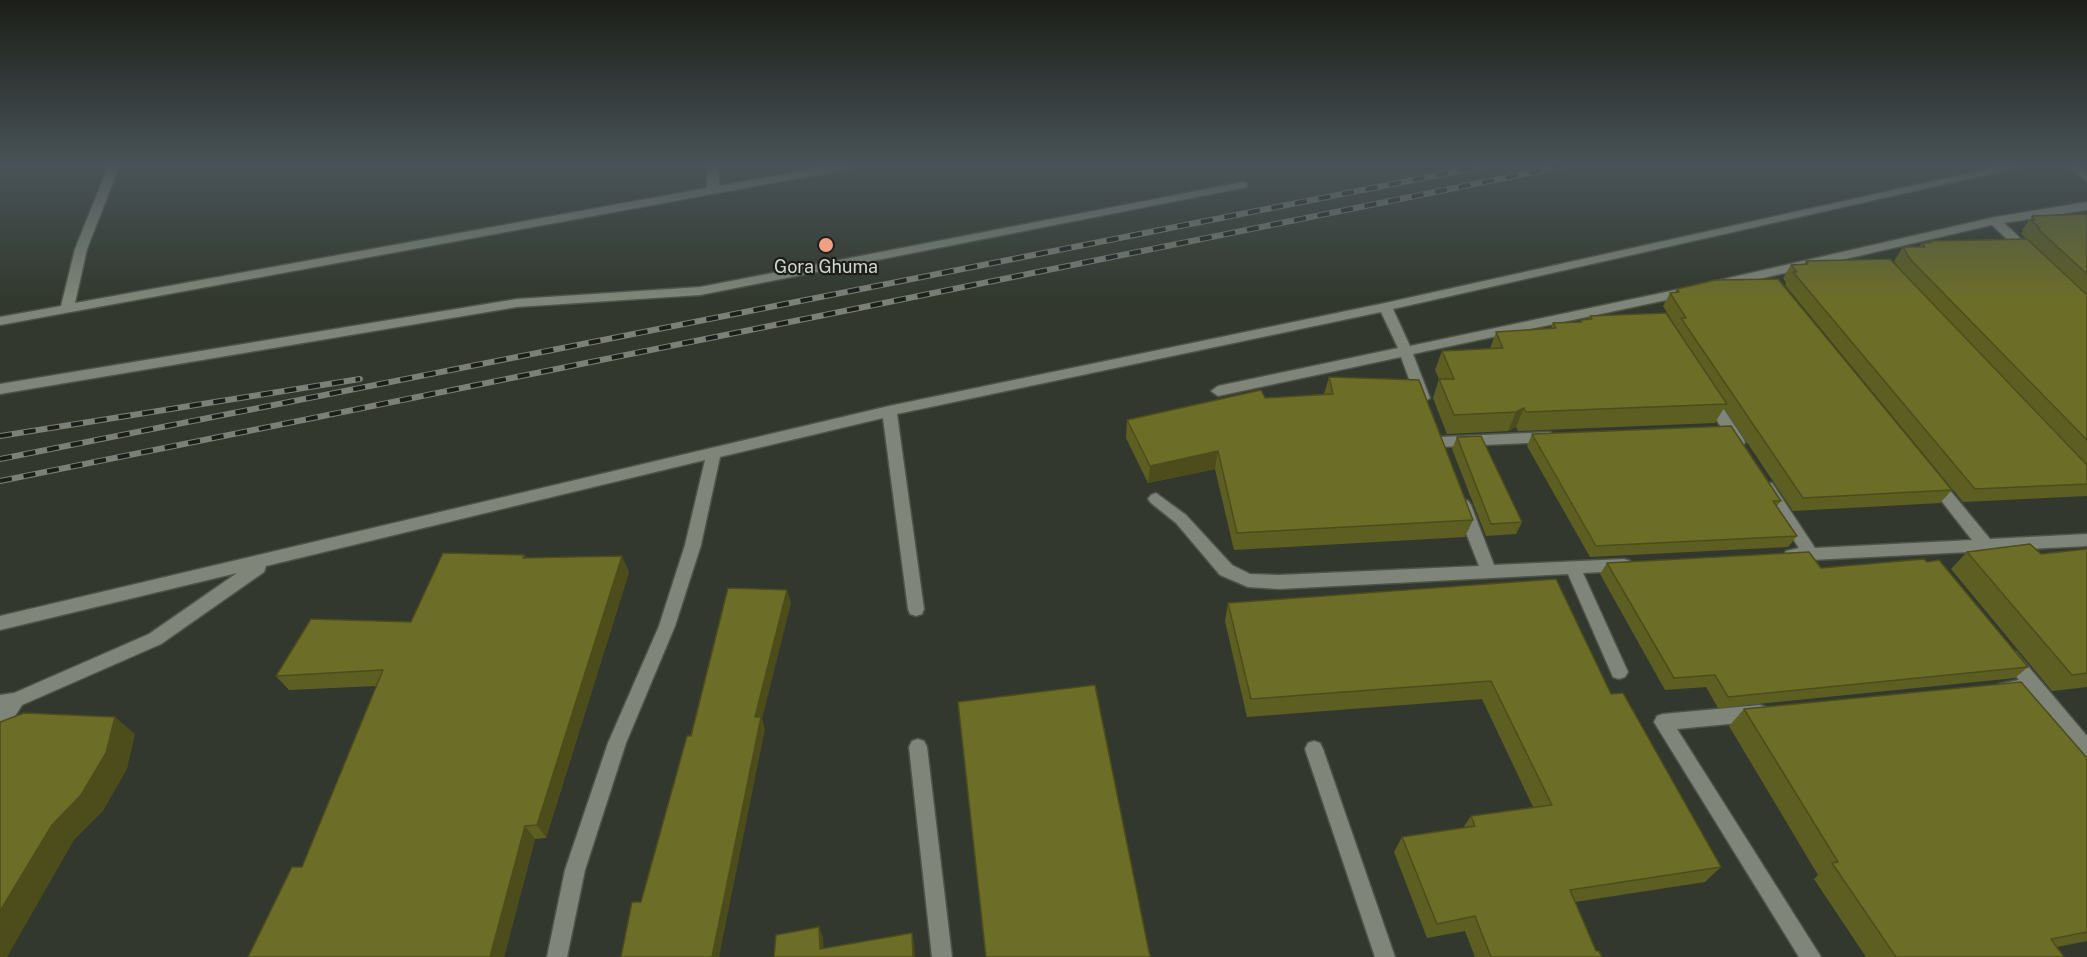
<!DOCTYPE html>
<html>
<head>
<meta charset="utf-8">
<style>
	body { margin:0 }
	canvas { display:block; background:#32382d }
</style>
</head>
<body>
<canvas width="2087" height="957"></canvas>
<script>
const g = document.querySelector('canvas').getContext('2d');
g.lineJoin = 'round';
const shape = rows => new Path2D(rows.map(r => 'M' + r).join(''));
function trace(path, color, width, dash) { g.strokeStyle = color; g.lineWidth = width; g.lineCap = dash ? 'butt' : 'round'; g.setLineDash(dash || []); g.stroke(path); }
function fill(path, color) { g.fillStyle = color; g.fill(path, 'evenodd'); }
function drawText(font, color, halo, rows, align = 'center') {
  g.font = font + ' "Public Sans",sans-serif'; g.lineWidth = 4.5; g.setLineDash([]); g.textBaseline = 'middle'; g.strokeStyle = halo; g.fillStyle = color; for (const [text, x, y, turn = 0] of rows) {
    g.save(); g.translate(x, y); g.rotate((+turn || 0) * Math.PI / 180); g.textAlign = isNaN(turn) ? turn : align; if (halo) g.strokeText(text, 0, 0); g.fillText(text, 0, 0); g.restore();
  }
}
const minor = shape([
	[108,167,119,167,87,249,75,303,707,188,707,167,719,167,719,186,822,167,848,167,843,170,0,325,0,317,61,306,75,249,108,167],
	[1997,167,2020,167,1393,309,1410,346,1685,288,1691,292,1685,296,1413,354,1430,398,1423,403,1416,398,1401,357,1218,396,1211,391,1218,386,1398,348,1381,312,897,414,924,609,922,614,916,616,910,614,908,609,883,418,720,457,701,545,675,626,626,743,585,870,567,957,547,957,565,870,608,743,659,626,685,545,705,460,266,566,264,572,161,644,22,705,6,730,0,732,0,695,14,693,149,634,237,573,0,630,0,616,889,406,1385,303,1997,167],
	[2068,167,2081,167,2087,172,2087,181,2068,167],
	[1243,182,1247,183,1247,187,700,295,517,307,0,394,0,384,517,299,700,287,1243,182],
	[2087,202,2087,210,2004,223,2032,249,2034,252,2032,255,2028,256,2024,255,1992,225,1720,288,1714,284,1720,280,1995,217,2087,202],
	[1710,394,1715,396,1743,438,1745,442,1743,446,1733,446,1705,402,1703,399,1705,396,1710,394],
	[1550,432,1557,437,1550,442,1439,447,1432,442,1439,437,1550,432],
	[1934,475,1939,477,1990,539,2087,534,2087,546,1792,561,1786,559,1784,555,1786,551,1799,548,1759,487,1762,483,1772,483,1815,548,1972,540,1929,485,1926,481,1929,477,1934,475],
	[1156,493,1186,515,1232,565,1250,574,1279,575,1479,566,1455,505,1458,501,1463,499,1468,501,1471,505,1494,565,1624,559,1630,561,1632,565,1630,569,1624,571,1583,573,1628,672,1625,677,1619,679,1613,677,1568,574,1279,589,1248,587,1220,575,1176,523,1151,503,1148,499,1151,495,1156,493],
	[2010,650,2016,652,2087,736,2087,757,2081,755,2030,694,2005,697,1999,694,1996,689,1999,684,2019,680,2001,657,2004,652,2010,650],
	[1760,705,1766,707,1769,713,1766,719,1760,721,1677,729,1821,957,1799,957,1654,722,1657,716,1663,714,1760,705],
	[918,739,924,741,927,747,952,957,932,957,909,747,912,741,918,739],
	[1314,741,1320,743,1323,749,1395,957,1375,957,1305,749,1308,743,1314,741]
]);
trace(minor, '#4e5349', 3);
fill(minor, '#7f8679');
const rail = shape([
	[0,436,360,379],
	[0,459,1479,167],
	[0,481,1559,167]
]);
trace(rail, '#7b8177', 6);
trace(rail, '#1c1e19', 4, [12]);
fill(shape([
	[2087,214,2087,496,1963,502,1785,285,1786,283,1783,278,1791,265,1804,264,1806,261,1898,267,1894,261,1903,247,1919,247,1922,243,1928,243,1930,241,2027,239,2021,234,2023,231,2022,230,2032,216],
	[1677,289,1952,490,1940,503,1793,511,1724,408,1715,423,1518,431,1516,427,1508,431,1447,434,1433,398,1439,379,1435,370,1442,351,1490,349,1496,332,1551,328,1553,323,1580,322,1581,320,1588,319,1590,316,1676,328,1676,327,1663,306,1670,293,1675,292],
	[1329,377,1473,520,1465,537,1234,550,1215,469,1148,483,1126,438,1127,420,1265,398,1324,394],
	[1532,434,1781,501,1776,507,1797,536,1788,547,1590,557,1527,446],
	[1457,437,1522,522,1516,534,1486,536,1452,449],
	[2087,549,2087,687,2052,691,1951,569,1967,552,2041,554],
	[524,555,526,558,629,572,546,838,535,839,504,957,248,957,302,867,376,686,289,690,276,676,411,622],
	[1607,563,1821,568,2028,667,2015,678,1718,708,1706,687,1665,690,1600,574],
	[1228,603,1611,694,1721,867,1705,882,1575,902,1596,951,1602,957,1475,957,1465,931,1427,938,1394,852,1402,837,1463,828,1471,816,1533,807,1482,699,1247,717,1225,621],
	[1744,709,2087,758,2087,941,2057,947,2064,957,1866,957,1814,879,1818,875,1729,726]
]), '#5d5f22');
fill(shape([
	[1524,408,1516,427,1508,431,1516,412],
	[1218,451,1215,469,1148,483,1150,466],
	[622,556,629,572,546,838,537,825],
	[787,590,791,603,762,719,765,729,719,957,712,957,755,717],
	[115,717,135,734,127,769,103,811,74,840,7,957,0,957,0,911],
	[525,826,535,839,504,957,490,957],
	[819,927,823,937,824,957,820,949],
	[912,933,914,943,915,957,913,957]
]), '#4c4d1b');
const building = shape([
	[2087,214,2087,274,2037,228,2040,228,2031,220,2035,220,2032,216,2087,214],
	[2027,239,2087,295,2087,440,1910,259,1903,247,1925,247,1922,243,1931,243,1930,241,2027,239],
	[1890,259,2087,465,2087,484,1975,489,1793,272,1797,272,1791,265,1808,264,1806,261,1890,259],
	[1778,279,1952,490,1803,498,1681,318,1686,318,1670,293,1679,292,1677,289,1715,280,1778,279],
	[1666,313,1727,404,1526,412,1524,408,1516,412,1454,415,1439,379,1454,379,1442,351,1503,348,1496,332,1556,328,1553,323,1582,322,1581,320,1592,319,1590,316,1666,313],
	[1329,377,1419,380,1473,520,1237,533,1218,451,1150,466,1127,420,1261,390,1265,398,1333,394,1329,377],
	[1731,426,1781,501,1773,501,1797,536,1596,546,1532,434,1731,426],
	[1481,436,1522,522,1491,524,1457,437,1481,436],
	[2030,544,2041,554,2087,549,2087,673,2072,675,1967,552,2030,544],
	[1809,552,1821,568,1924,559,1927,562,1939,560,2028,667,1728,697,1715,675,1674,678,1607,563,1809,552],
	[443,553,524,555,523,558,622,556,537,825,525,826,490,957,248,957,292,867,302,867,383,670,276,676,311,619,411,622,443,553],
	[1556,579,1611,694,1623,693,1721,867,1570,890,1596,951,1599,951,1602,957,1491,957,1475,916,1437,924,1402,837,1475,826,1471,816,1552,805,1491,681,1251,699,1228,603,1556,579],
	[728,588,787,590,755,717,761,717,712,957,621,957,632,902,641,902,687,736,691,736,728,588],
	[2021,682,2087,758,2087,932,2051,939,2064,957,1896,957,1832,863,1838,862,1744,709,2021,682],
	[1095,685,1150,957,986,957,958,702,1095,685],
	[24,713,115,717,106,753,81,795,52,825,0,911,0,722,24,713],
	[819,927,820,949,912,933,913,957,774,957,776,935,819,927]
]);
fill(building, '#6c6e27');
trace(building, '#4c4d1b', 1.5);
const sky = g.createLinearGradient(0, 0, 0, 301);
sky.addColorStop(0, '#1c1f19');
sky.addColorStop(0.55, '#495357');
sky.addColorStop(1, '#49535700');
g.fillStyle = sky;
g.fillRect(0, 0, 2087, 301);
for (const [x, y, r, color] of [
	[826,245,8,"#f39f85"]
]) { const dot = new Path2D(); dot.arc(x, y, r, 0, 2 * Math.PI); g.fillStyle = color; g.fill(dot); trace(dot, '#1c1e19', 2); }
drawText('18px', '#d2d6cf', '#1c1e19', [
	["Gora Ghuma",826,267]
]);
</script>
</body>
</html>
